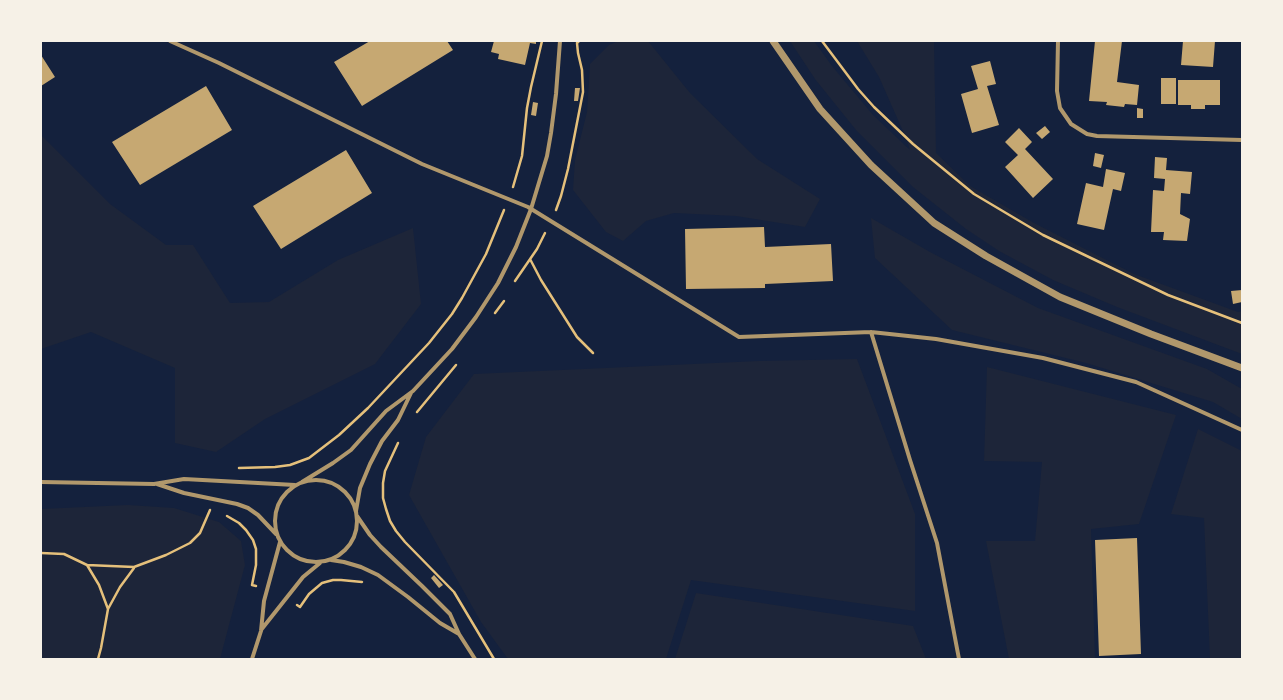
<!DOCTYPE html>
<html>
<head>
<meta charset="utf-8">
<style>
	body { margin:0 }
	#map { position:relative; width:1283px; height:700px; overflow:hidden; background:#14213d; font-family:"PT Sans",sans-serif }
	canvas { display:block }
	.frame { position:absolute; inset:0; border:42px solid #f6f1e7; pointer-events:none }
</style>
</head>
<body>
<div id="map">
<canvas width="1283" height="700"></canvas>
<div class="frame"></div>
</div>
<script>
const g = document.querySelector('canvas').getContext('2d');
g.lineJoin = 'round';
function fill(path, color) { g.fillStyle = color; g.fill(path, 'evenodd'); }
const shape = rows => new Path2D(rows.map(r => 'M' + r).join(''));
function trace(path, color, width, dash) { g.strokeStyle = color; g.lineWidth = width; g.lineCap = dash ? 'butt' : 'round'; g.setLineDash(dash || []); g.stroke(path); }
fill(shape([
	[619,41,648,41,690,93,757,159,820,199,805,227,736,216,674,213,646,221,623,241,606,232,573,190,575,160,587,112,590,64,609,45],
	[790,41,814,41,832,66,873,115,910,150,906,138,879,77,857,41,934,41,936,153,970,186,1034,223,1134,274,1238,312,1242,311,1242,354,1117,307,1053,280,999,251,966,229,913,187,856,130,815,79],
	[41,135,110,204,166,245,193,245,230,303,269,302,338,260,413,228,421,304,375,364,265,419,216,452,175,443,175,368,91,332,41,349],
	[871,218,930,252,1038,308,1207,369,1242,389,1242,419,1213,402,1086,363,952,330,875,258],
	[857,359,915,514,915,611,691,580,666,659,508,659,481,622,409,495,426,437,474,374,759,361],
	[987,367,1176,415,1139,524,1091,529,1095,659,1009,659,986,541,1035,541,1042,462,984,461],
	[1198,429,1242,451,1242,659,1210,659,1204,518,1171,514],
	[128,505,174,508,219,522,241,541,245,565,220,659,41,659,41,509],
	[696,593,913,626,926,659,675,659]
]), '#1d2539');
fill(shape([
	[370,41,447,41,453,50,362,106,334,62],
	[494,41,536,41,536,44,530,43,525,65,498,59,499,54,491,52],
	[1095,41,1122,41,1117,82,1139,85,1137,105,1125,104,1124,107,1106,105,1107,102,1089,101],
	[1183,41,1215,41,1213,67,1181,65],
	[41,55,55,77,41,86],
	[990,61,996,84,987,86,999,125,972,133,961,94,978,89,971,66],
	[1161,78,1176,78,1176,104,1161,104],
	[1178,80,1220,80,1220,105,1205,105,1205,109,1191,109,1191,105,1178,105],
	[206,86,232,130,140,185,112,142],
	[575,88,580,88,578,101,574,101],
	[533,102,538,103,536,116,531,115],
	[1137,108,1143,109,1143,118,1137,118],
	[1045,126,1050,132,1042,139,1036,133],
	[1019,128,1032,142,1025,149,1053,179,1033,198,1005,167,1018,155,1005,142],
	[346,150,372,193,281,249,253,206],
	[1095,153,1104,155,1101,168,1093,166],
	[1155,157,1167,158,1166,170,1192,172,1190,194,1181,193,1180,214,1190,219,1187,241,1163,240,1164,232,1151,232,1153,190,1164,191,1165,179,1154,178],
	[1106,169,1125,173,1121,191,1113,189,1104,230,1077,224,1086,183,1103,187],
	[764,227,765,247,831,244,833,281,765,284,765,288,686,289,685,229],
	[1242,290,1242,302,1233,304,1231,291],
	[1137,538,1141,654,1099,656,1095,540],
	[434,575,443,585,439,588,431,578]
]), '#c6a872');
trace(shape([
	[822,41,858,89,874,107,913,144,974,194,1043,235,1168,295,1242,323],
	[513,187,522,156,527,108,531,87,542,41],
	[556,210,561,196,568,169,583,92,582,70,578,53,577,43,579,41],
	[530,259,541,280,577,337,593,353],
	[515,281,537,249,545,233],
	[495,313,504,301],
	[417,412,456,365],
	[398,443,385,471,383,483,383,498,386,509,390,521,396,531,405,542,454,592,494,659],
	[239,468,275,467,290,465,309,458,339,435,368,408,429,343,452,314,462,298,486,254,504,210],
	[227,516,239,523,246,530,253,540,256,549,256,565,252,585,256,586],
	[41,553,64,554,87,565,99,585,108,609,101,648,98,659],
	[87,565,134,567,166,555,190,543,200,533,210,510],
	[297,605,300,607,309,594,322,583,333,580,341,580,362,582],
	[108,609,120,587,134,568]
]), '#e5c07b', 2.5);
trace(shape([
	[170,41,219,63,422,164,528,207,739,337,871,332,936,339,1043,358,1136,382,1242,430],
	[1058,41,1057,91,1060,108,1071,124,1087,134,1097,136,1242,140],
	[871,332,910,460,937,543,959,659],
	'275 521a41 41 0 1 1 82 0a41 41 0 1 1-82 0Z',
	[41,482,154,484,184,479,295,485],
	[302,482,333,463,351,450,386,411,413,391,452,349,476,317,498,283,516,247,531,209,547,156,551,133,556,94,560,41],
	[157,484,184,493,237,504,248,508,258,515,276,534],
	[356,511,360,488,370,464,382,441,398,420,411,393],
	[357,516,370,535,381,547,422,586,450,614,459,634,475,659],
	[331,560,344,562,361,567,378,575,408,597,440,623,459,634],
	[261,630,303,577,320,563],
	[252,659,261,631,264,601,280,542]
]), '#b1986c', 4);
trace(shape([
	[773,41,820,109,871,165,934,223,986,256,1060,297,1151,334,1242,368]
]), '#b1986c', 7);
</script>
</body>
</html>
